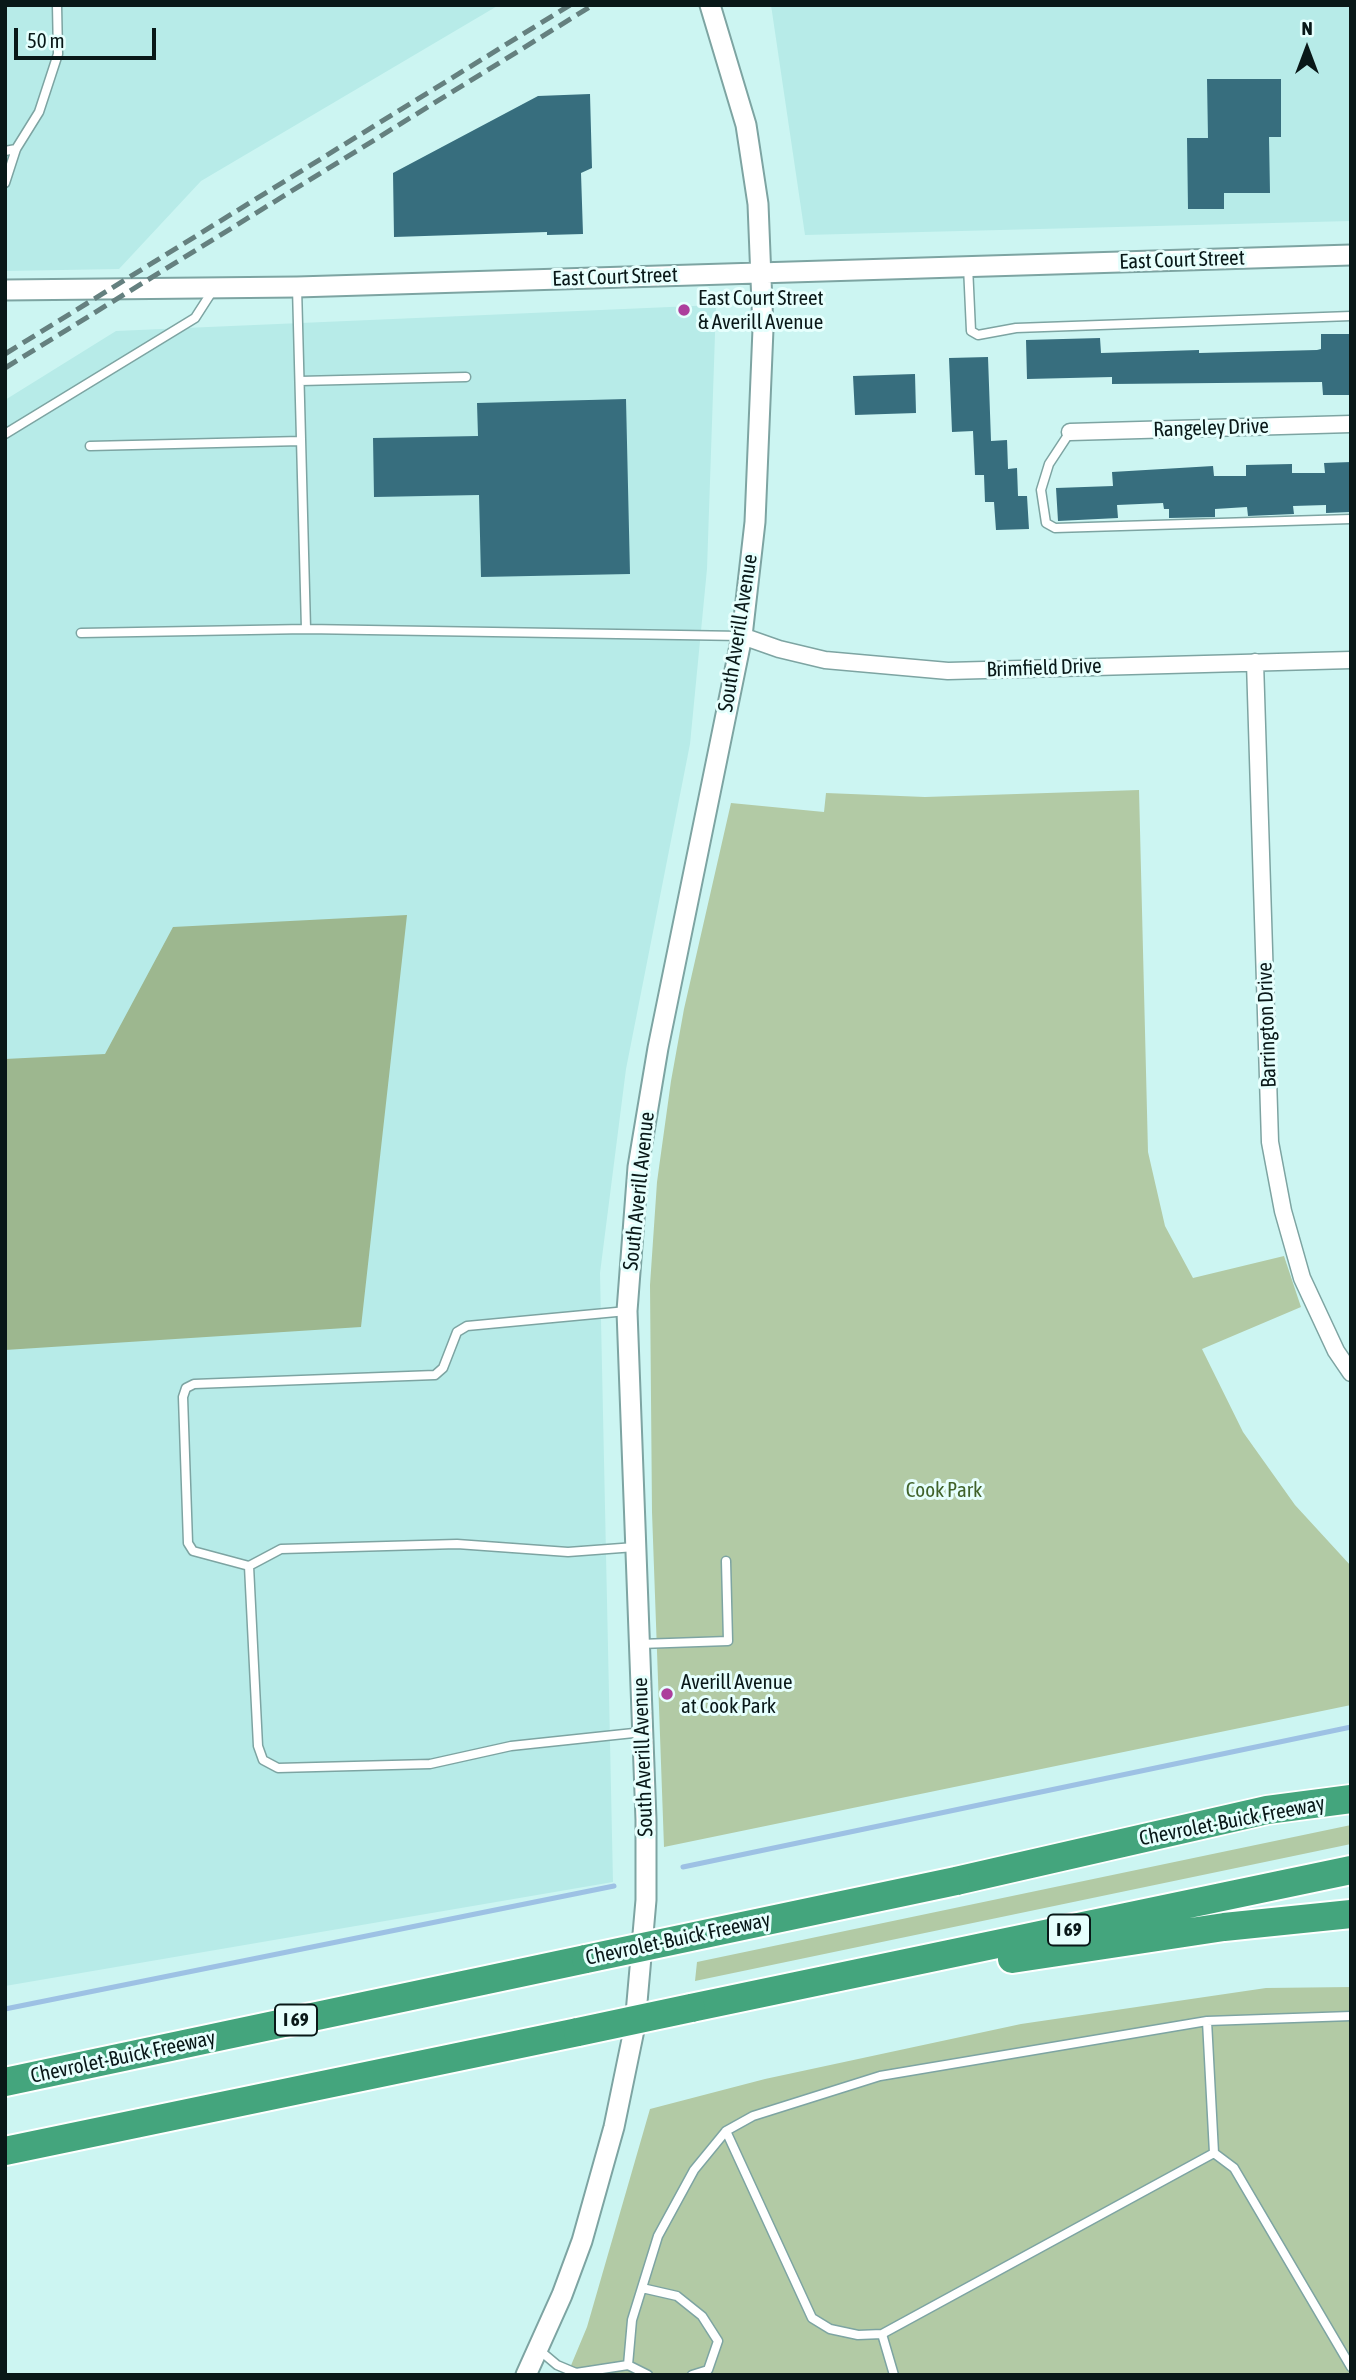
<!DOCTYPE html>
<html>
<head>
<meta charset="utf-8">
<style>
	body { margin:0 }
	#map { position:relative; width:1356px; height:2380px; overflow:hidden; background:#ccf5f2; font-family:"Asap Condensed",sans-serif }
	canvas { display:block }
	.frame { position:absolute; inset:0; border:7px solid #091818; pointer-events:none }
	.north { position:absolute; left:1272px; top:14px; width:70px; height:70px; -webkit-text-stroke:5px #e6fffd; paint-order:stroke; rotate:0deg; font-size:19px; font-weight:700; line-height:28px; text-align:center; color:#091818 }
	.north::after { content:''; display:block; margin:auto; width:24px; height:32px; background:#091818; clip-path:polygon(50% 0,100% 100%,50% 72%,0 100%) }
	.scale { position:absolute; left:14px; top:28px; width:142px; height:32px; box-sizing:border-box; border:4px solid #091818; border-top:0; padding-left:9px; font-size:21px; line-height:24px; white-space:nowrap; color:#091818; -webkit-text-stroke:5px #e6fffd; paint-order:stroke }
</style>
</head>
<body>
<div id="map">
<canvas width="1356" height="2380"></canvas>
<div class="frame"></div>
<div class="north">N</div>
<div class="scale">50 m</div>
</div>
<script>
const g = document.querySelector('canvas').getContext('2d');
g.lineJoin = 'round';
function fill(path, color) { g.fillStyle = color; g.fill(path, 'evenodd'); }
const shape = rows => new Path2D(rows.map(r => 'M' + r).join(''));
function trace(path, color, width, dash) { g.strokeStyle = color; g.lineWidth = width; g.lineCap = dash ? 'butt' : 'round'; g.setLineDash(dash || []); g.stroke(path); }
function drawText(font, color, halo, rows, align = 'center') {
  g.font = font + ' "Asap Condensed",sans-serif'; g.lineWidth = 6; g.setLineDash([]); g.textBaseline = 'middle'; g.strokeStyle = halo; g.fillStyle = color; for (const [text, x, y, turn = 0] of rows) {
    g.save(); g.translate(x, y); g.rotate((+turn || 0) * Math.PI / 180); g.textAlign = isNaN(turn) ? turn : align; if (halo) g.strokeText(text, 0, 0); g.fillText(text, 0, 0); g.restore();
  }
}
fill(shape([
	[5,5,499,5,201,181,119,269,5,271],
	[771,5,1351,5,1351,221,805,235],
	[716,305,707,569,690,744,626,1069,600,1273,613,1882,5,1986,5,400,116,331]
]), '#b7ebe8');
fill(shape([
	[1139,790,1148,1152,1165,1226,1193,1278,1284,1256,1301,1307,1202,1349,1243,1432,1295,1505,1351,1566,1351,1705,664,1847,652,1512,650,1285,657,1182,671,1081,684,1009,731,803,824,812,826,793,925,797],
	[1351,1825,1351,1844,695,1981,697,1962],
	[1351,1987,1351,2375,567,2375,587,2327,650,2109,765,2079,1021,2024,1266,1988]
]), '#b2caa5');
fill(shape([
	[407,915,361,1327,5,1350,5,1059,105,1054,173,927]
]), '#9db78f');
trace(shape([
	[683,1867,1351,1727],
	[5,2009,614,1886]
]), '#9dc1e4', 5);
fill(shape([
	[1207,79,1281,79,1281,137,1269,137,1270,193,1224,193,1224,209,1188,209,1187,138,1208,138],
	[590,94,592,168,581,173,583,234,547,235,547,232,394,237,393,173,538,96],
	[1321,334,1351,334,1351,395,1323,395,1322,382,1112,384,1112,377,1027,379,1026,340,1100,338,1101,353,1199,350,1199,353,1317,350,1321,349],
	[988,357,991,441,1007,440,1008,469,1017,468,1018,496,1027,496,1029,529,996,530,994,502,985,502,984,475,975,475,973,431,952,432,949,358],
	[915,374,916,413,855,415,853,376],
	[626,399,630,574,481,577,479,495,374,497,373,438,478,436,477,403],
	[1351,462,1351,512,1326,513,1326,505,1293,506,1294,514,1248,516,1247,507,1215,509,1215,517,1169,518,1169,509,1164,509,1163,503,1117,505,1118,518,1058,521,1056,488,1113,486,1112,472,1213,466,1214,476,1246,476,1246,465,1292,464,1292,473,1325,473,1324,463]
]), '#376e7e');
const service = shape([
	[5,151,16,149],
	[5,183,16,149,39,112,58,54,57,5],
	[968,266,971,331,978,335,1016,328,1351,316],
	[297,287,306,629],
	[300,381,466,377],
	[1070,432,1049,464,1041,490,1046,523,1055,528,1351,519],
	[5,434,195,318,213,290],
	[90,446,301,441],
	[81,633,306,629,742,636],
	[635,1547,568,1552,457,1544,281,1549,249,1566,258,1746,263,1760,278,1768,430,1764,511,1746,643,1732],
	[249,1566,193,1551,188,1543,183,1397,186,1388,194,1384,435,1375,443,1368,457,1332,467,1326,627,1311],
	[640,1644,728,1641,726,1561],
	[1207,2021,1214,2153,1234,2168,1351,2367],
	[726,2131,812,2318,830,2329,858,2335,882,2334,1214,2153],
	[642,2288,677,2296,702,2316,718,2341,708,2370,692,2375],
	[882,2334,894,2375],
	[538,2349,557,2365,576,2373,628,2365],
	[648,2375,628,2365,632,2320,658,2236,694,2170,726,2131,753,2116,880,2076,1207,2021,1351,2016]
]);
const minor = shape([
	[1070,432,1351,424],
	[742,636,779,649,825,660,948,671,1351,660],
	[1255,662,1270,1142,1283,1211,1302,1278,1336,1351,1351,1373]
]);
const tertiary = shape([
	[5,290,297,287,1351,255],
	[526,2375,562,2295,582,2241,614,2127,635,2025,646,1900,646,1820,627,1311,638,1167,658,1048,742,636,755,522,763,329,758,204,746,125,710,5]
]);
const motorway = shape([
	[956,1881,1267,1810,1351,1799],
	[1012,1959,1224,1927,1351,1914],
	[691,2008,1351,1870],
	[5,2082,586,1959],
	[5,2151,578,2032]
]);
trace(service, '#7da4a2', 11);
trace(minor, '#7da4a2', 19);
trace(tertiary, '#7da4a2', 23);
trace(motorway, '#fff', 32);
trace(service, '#fff', 8);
trace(minor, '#fff', 16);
trace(tertiary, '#fff', 19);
trace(motorway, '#44a57d', 28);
trace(shape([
	[5,354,570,5],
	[5,368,593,5]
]), '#65807f', 5, [14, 7]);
const motorwayBridge = shape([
	[586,1959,956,1881],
	[578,2032,691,2008]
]);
trace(motorwayBridge, '#fff', 32, []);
trace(motorwayBridge, '#44a57d', 28);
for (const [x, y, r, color] of [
	[684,310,7,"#ac3e9c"],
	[667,1694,7,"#ac3e9c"]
]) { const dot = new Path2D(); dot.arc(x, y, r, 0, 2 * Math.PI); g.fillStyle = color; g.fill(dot); trace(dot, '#e6fffd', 2.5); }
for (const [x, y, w] of [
	[1069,1930,42],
	[296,2020,42]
]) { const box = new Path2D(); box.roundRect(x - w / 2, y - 15.5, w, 31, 5); g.fillStyle = '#e6fffd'; g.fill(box); trace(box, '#091818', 2); }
drawText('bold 19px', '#091818', null, [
	["I 69",1069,1930],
	["I 69",296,2020]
]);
drawText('21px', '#091818', '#e6fffd', [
	["East Court Street",1182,260,-2],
	["East Court Street",615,277,-2],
	["Rangeley Drive",1211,428,-2],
	["South Averill Avenue",738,633,-81],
	["Brimfield Drive",1044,668,-2],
	["Barrington Drive",1267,1025,-92],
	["South Averill Avenue",639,1191,-84],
	["South Averill Avenue",643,1757,-92],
	["Chevrolet-Buick Freeway",1232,1821,-11],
	["Chevrolet-Buick Freeway",678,1939,-12],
	["Chevrolet-Buick Freeway",123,2057,-12]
]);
drawText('21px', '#091818', '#e6fffd', [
	["East Court Street",698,298],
	["& Averill Avenue",698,322],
	["Averill Avenue",681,1682],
	["at Cook Park",681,1706]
], 'left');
drawText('21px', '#40622a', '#e6fffd', [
	["Cook Park",944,1490]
]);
</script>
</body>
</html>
